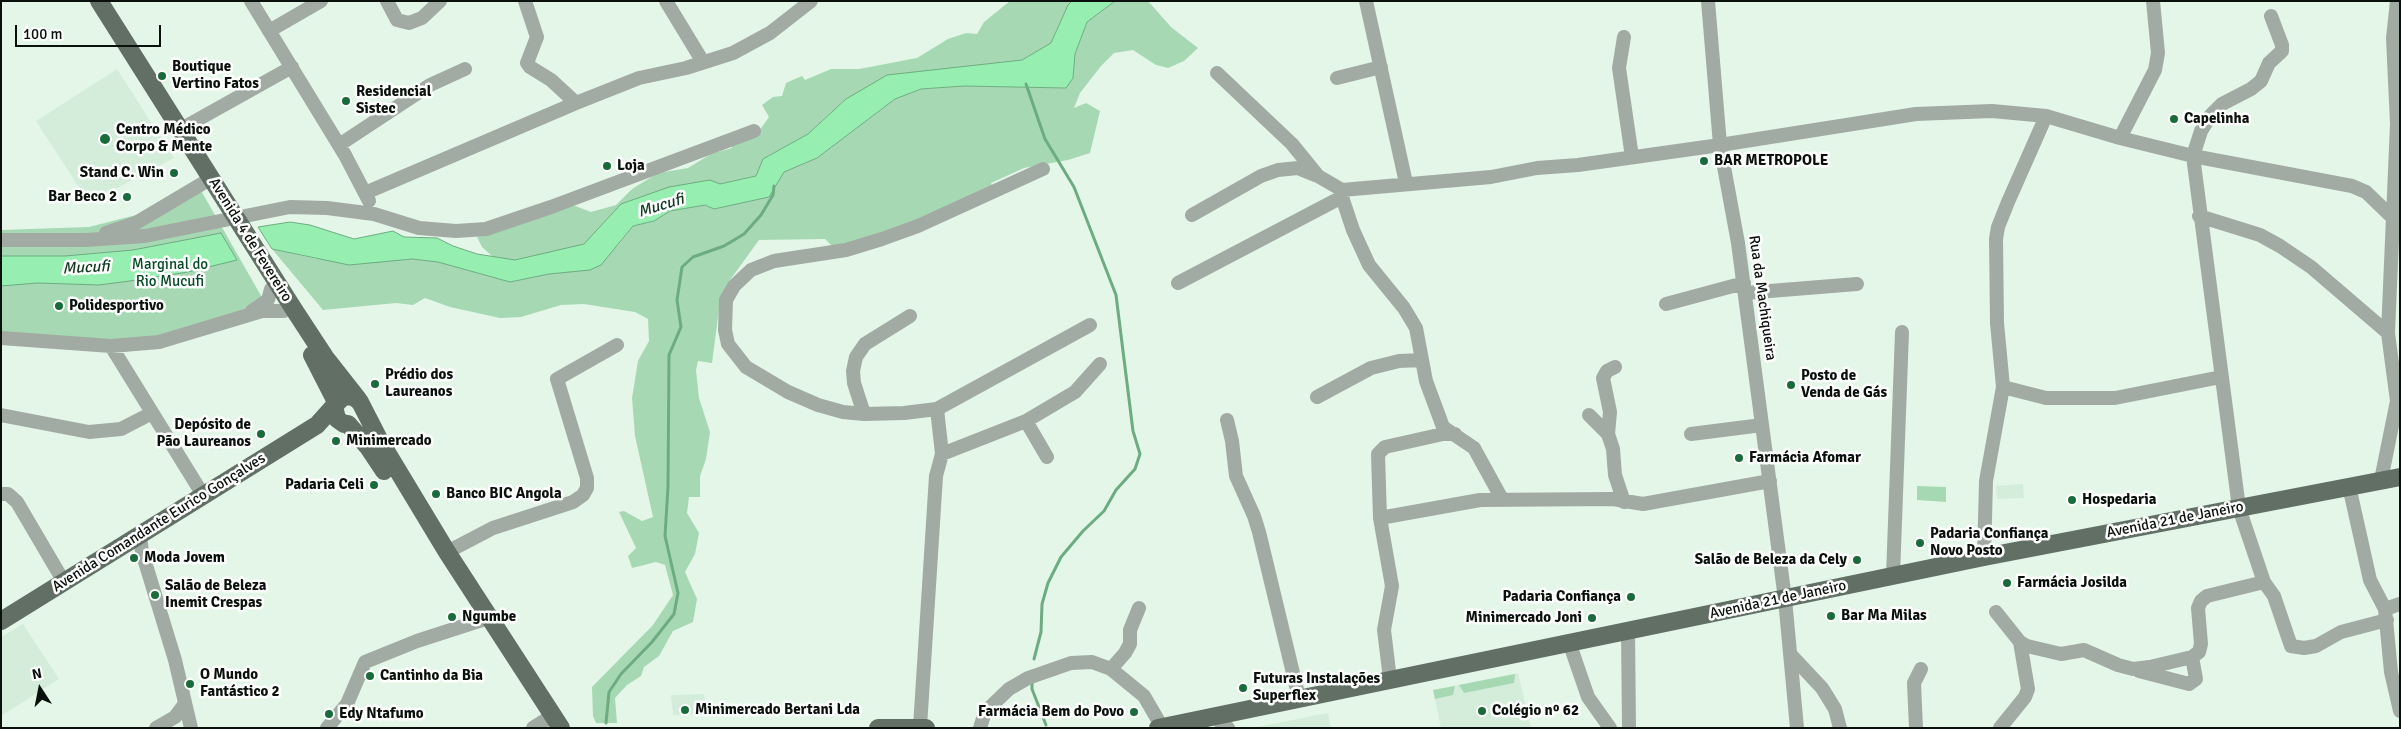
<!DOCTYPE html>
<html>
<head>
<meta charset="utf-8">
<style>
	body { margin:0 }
	#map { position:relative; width:2401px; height:729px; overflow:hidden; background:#e4f6e8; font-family:Signika,sans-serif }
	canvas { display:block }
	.frame { position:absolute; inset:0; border:2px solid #0a110c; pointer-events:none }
	.north { position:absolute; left:15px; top:664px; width:50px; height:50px; -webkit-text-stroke:4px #fefefe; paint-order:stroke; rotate:349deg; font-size:14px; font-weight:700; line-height:20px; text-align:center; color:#0a110c }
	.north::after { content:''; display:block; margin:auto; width:18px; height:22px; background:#0a110c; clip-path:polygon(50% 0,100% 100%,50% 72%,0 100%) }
	.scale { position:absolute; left:15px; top:25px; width:146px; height:22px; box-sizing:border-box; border:2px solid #0a110c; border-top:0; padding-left:6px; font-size:15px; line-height:18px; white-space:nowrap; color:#0a110c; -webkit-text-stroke:4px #fefefe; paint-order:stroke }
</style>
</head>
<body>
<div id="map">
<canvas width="2401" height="729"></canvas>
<div class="frame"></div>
<div class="north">N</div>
<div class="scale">100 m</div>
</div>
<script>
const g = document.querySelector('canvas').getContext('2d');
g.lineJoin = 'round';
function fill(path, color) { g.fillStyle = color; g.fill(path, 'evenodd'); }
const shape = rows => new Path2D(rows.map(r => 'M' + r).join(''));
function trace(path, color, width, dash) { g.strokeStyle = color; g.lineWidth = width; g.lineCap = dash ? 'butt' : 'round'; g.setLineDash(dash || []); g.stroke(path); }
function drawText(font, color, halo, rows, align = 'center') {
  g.font = font + ' Signika,sans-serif'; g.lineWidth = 5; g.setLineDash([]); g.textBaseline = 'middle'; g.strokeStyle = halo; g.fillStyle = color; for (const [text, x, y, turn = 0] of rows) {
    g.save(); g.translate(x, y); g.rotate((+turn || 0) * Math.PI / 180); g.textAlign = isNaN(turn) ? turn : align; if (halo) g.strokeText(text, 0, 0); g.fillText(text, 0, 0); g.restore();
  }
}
fill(shape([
	[117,69,174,158,89,203,36,121],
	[2023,484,2024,498,1997,499,1996,486],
	[23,624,59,679,1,716,1,637],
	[1518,673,1531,728,1441,728,1433,690],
	[704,694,707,714,673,715,671,695],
	[1328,713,1331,728,1252,728]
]), '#d4edda');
fill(shape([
	[1010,1,1072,1,1068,5,1051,43,1022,60,929,71,846,99,808,134,763,159,756,176,720,184,584,244,549,254,515,260,493,257,482,247,477,237,570,204,591,212,616,205,632,189,658,173,688,168,711,154,732,148,732,142,757,134,769,117,762,105,773,97,782,96,786,83,802,76,805,80,831,69,859,69,917,58,948,39,966,33,977,34,984,22],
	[1115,1,1148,1,1171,27,1198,48,1184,61,1168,68,1156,65,1133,50,1114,53,1101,66,1080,93,1074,108,1086,103,1100,111,1090,153,1068,160,1024,168,991,183,993,188,968,204,834,248,825,239,759,240,730,280,720,301,712,363,698,361,696,370,699,398,710,432,706,459,700,476,700,497,689,497,687,513,699,533,695,554,685,572,697,599,693,622,673,631,659,656,644,667,641,676,627,685,615,698,617,723,596,723,593,716,592,687,653,625,673,595,665,565,656,562,632,568,628,556,636,548,619,512,624,511,642,521,653,517,635,436,632,398,638,361,649,341,648,319,635,312,584,304,561,305,521,317,500,318,450,307,425,298,413,305,396,303,323,310,272,249,317,259,382,261,412,259,439,262,510,282,549,274,618,245,633,226,654,221,670,211,705,205,714,209,769,197,784,172,817,158,895,99,921,89,964,86,1066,88,1073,78,1075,54,1087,22],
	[195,180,272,315,167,344,124,352,62,346,1,345,1,230,89,227,136,215],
	[1917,486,1946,487,1946,502,1917,500],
	[1515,674,1514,683,1464,693,1459,685],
	[1455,686,1453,695,1435,699,1433,690]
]), '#a6d9b3');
const water = shape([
	[1072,1,1115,1,1087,22,1075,54,1073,78,1066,88,964,86,921,89,895,99,817,158,784,172,769,197,714,209,705,205,670,211,654,221,633,226,601,265,590,270,549,274,510,282,438,262,412,259,349,265,272,249,258,227,290,222,310,225,354,239,393,231,404,237,437,238,453,246,477,254,515,260,584,244,621,204,669,187,710,180,720,184,756,176,763,159,808,134,846,99,887,75,1022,60,1051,43,1068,5,1072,1],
	[221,233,237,260,188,272,130,281,99,285,37,283,1,286,1,256,65,256,133,250,221,233]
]);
fill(water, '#97eeb1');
trace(water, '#6dac80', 1);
trace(shape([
	[1026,84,1045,139,1074,187,1116,295,1133,431,1140,454,1135,469,1116,490,1104,511,1083,531,1061,557,1048,583,1042,604,1041,632,1034,659],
	[1032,680,1032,689,1046,725],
	[606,723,609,692,621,674,652,642,674,614,678,593,665,536,668,487,669,355,681,327,677,300,682,267,693,257,724,246,744,234,761,215,773,195,774,186]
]), '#6dac80', 3);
trace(shape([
	[251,1,345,155,369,201],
	[387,1,397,20,409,23,422,18,440,1],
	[525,1,537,37,527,63,530,67,551,80,576,103],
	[666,1,703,62],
	[1366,1,1406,183],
	[1708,1,1720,145,1738,243,1785,599,1797,728],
	[2271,16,2282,45,2282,51,2269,63,2261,81,2251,89,2222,104,2211,115,2201,131,2193,156,2239,508,2264,582,2274,596,2291,646,2304,648,2316,646,2341,632,2387,620],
	[269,31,321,1],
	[1624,37,1619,68,1632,157],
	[1217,73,1292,144,1318,176,1342,190,1491,177,1537,168,1578,165,1720,145,1916,114,1992,111,2046,116,2120,138,2193,156,2352,186,2366,192,2394,219],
	[1337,78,1381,67],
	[181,129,292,67],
	[2120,138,2155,70,2158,53,2153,1],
	[339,145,430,85,465,69],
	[1043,169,918,226,882,239,846,250,774,261,751,270,734,286,726,300,725,330,728,344,746,367,788,392,818,405,843,412,864,414,904,413,937,409,1090,325],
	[1342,190,1342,197,1353,230,1369,265,1404,308,1416,328,1426,381,1443,427,1474,448,1502,499],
	[365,193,576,103,639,78,686,68,733,53,770,33,811,1],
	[1192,215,1261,176,1278,170,1298,168,1315,175],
	[2199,216,2260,235,2280,246,2311,267,2388,333],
	[106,233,136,223,205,182],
	[1,240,86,240,145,236,290,207,327,208,374,214,419,228,456,231,486,229,551,207,754,131],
	[1178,283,1342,197],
	[1745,293,1857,284],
	[1666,304,1744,283],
	[252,311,268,300,271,289],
	[1,338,111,346,159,342,262,311,284,311],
	[111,346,203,495],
	[2003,387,2046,398,2115,398,2221,377],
	[1317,397,1371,368,1399,361,1422,360],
	[864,414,854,383,853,371,856,357,865,344,910,316],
	[1,415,89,432,121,429,152,413],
	[1589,415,1608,434,1613,449,1615,475,1624,502],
	[1227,420,1232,441,1236,476,1254,516,1259,532,1299,698],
	[1026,421,1047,457],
	[1608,434,1610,412,1603,378,1607,371,1615,367],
	[1691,434,1762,425],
	[942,454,1026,421,1075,392,1100,364],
	[2381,480,2397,401,2388,333,2397,124,2393,38,2397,1],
	[2349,486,2370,580,2385,609,2391,672,2400,711],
	[1,494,8,494,17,502,64,582],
	[1380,518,1480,500,1613,499,1643,504,1770,481],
	[140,535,142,552,175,660,191,728],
	[447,552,493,528,573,502,583,495,587,488,587,478,557,379,617,345],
	[1984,557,1986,481,2003,387,1997,323,1996,239,1998,227,2008,202,2046,116],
	[1893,576,1902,332],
	[2385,609,2400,604],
	[1996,612,2020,642,2027,646,2061,654,2084,650,2118,665,2133,669,2150,667,2192,657,2199,652,2201,644,2198,608,2201,601,2207,596,2264,582],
	[1628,631,1629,728],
	[1569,642,1588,697,1610,728],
	[1792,656,1822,688,1835,709,1840,728],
	[1111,669,1125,653,1130,644,1130,630,1139,608],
	[2139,671,2189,684,2196,679,2192,657],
	[1390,679,1384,630,1392,586,1380,518,1378,454,1385,447,1443,434,1455,434],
	[1213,716,1228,728],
	[920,727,936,476,942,454,937,409],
	[156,728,175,717,184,705],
	[327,728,347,704,365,662,417,641,482,620],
	[533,728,547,719],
	[980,728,985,712,1009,689,1028,678,1071,663,1092,662,1111,669,1144,696,1162,727],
	[1916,728,1914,683,1921,669],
	[2000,728,2025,697,2028,689,2020,642]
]), '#a2aaa4', 14);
trace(shape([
	[99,1,293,308,325,357,358,399],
	[312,355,336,402],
	[344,424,337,419,334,406,344,396,354,397,360,402,380,441,447,552,561,728],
	[348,424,368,447,384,471],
	[1,621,317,425,334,406],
	[878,728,926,728],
	[1158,728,1984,557,2400,477]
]), '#616f64', 18);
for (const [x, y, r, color] of [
	[162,76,5,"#1a6b3b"],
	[346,101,5,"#1a6b3b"],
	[2174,119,5,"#1a6b3b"],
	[105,139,6,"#1a6b3b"],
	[1704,161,5,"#1a6b3b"],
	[607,166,5,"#1a6b3b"],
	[174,173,5,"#1a6b3b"],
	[127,197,5,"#1a6b3b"],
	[59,306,5,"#1a6b3b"],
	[375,384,5,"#1a6b3b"],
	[1791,385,5,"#1a6b3b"],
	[261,434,5,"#1a6b3b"],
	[336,441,5,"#1a6b3b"],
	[1739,458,5,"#1a6b3b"],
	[374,485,5,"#1a6b3b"],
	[436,494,5,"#1a6b3b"],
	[2072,500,5,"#1a6b3b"],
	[1920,543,5,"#1a6b3b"],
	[134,558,5,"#1a6b3b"],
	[1857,560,5,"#1a6b3b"],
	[2007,583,5,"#1a6b3b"],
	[155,595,5,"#1a6b3b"],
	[1631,597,5,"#1a6b3b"],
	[1831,616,5,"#1a6b3b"],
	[452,617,5,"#1a6b3b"],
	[1592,618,5,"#1a6b3b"],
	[370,676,5,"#1a6b3b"],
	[190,684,5,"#1a6b3b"],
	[1243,688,5,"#1a6b3b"],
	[685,710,5,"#1a6b3b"],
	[1482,711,5,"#1a6b3b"],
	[1134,712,5,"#1a6b3b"],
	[329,714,5,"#1a6b3b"]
]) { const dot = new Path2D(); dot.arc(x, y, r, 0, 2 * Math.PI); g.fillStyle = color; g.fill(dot); trace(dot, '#fefefe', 2); }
drawText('bold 15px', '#0a110c', '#fefefe', [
	["Boutique",172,67],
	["Vertino Fatos",172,84],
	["Residencial",356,92],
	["Sistec",356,109],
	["Capelinha",2184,119],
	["Centro Médico",116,130],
	["Corpo & Mente",116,147],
	["BAR METROPOLE",1714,161],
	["Loja",617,166],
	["Stand C. Win",164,173,"right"],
	["Bar Beco 2",117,197,"right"],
	["Polidesportivo",69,306],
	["Prédio dos",385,375],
	["Laureanos",385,392],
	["Posto de",1801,376],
	["Venda de Gás",1801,393],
	["Depósito de",251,425,"right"],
	["Pão Laureanos",251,442,"right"],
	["Minimercado",346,441],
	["Farmácia Afomar",1749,458],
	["Padaria Celi",364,485,"right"],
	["Banco BIC Angola",446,494],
	["Hospedaria",2082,500],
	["Padaria Confiança",1930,534],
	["Novo Posto",1930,551],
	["Moda Jovem",144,558],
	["Salão de Beleza da Cely",1847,560,"right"],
	["Farmácia Josilda",2017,583],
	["Salão de Beleza",165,586],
	["Inemit Crespas",165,603],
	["Padaria Confiança",1621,597,"right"],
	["Bar Ma Milas",1841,616],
	["Ngumbe",462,617],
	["Minimercado Joni",1582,618,"right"],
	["O Mundo",200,675],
	["Fantástico 2",200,692],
	["Cantinho da Bia",380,676],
	["Futuras Instalações",1253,679],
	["Superflex",1253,696],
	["Minimercado Bertani Lda",695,710],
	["Colégio nº 62",1492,711],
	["Farmácia Bem do Povo",1124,712,"right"],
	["Edy Ntafumo",339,714]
], 'left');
drawText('15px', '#0a110c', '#fefefe', [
	["Avenida 4 de Fevereiro",250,240,58],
	["Rua da Machiqueira",1762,298,82],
	["Avenida 21 de Janeiro",2175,520,-11],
	["Avenida Comandante Eurico Gonçalves",159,523,-32],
	["Avenida 21 de Janeiro",1778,600,-12]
]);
drawText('15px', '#044a25', '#fefefe', [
	["Marginal do",170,265],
	["Rio Mucufi",170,282]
]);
drawText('italic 16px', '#12371f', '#fefefe', [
	["Mucufi",661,206,-17],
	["Mucufi",86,268,-3]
]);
</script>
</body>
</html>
